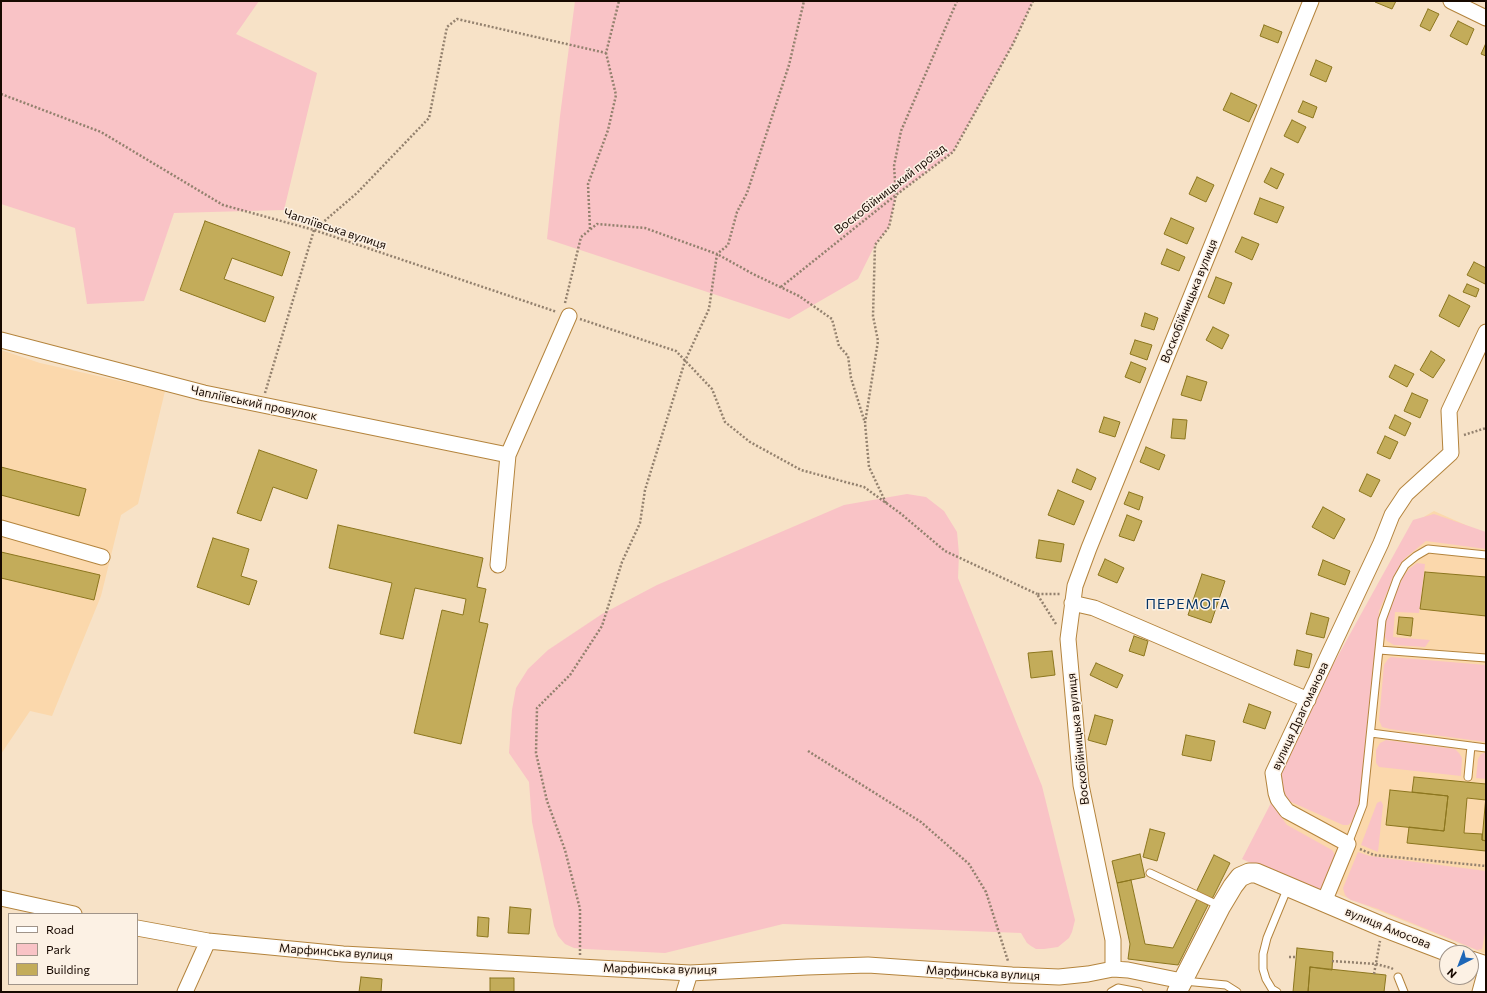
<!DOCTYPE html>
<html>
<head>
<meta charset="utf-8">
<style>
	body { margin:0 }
	#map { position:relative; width:1487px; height:993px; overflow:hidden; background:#f7e2c7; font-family:Commissioner,sans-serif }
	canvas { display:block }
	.frame { position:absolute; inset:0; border:2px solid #170900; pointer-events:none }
	.legend { position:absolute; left:8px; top:913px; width:130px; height:72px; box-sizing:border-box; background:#fcf1e4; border:1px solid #a09489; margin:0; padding:5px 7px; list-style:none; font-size:12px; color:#170900 }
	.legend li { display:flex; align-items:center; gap:8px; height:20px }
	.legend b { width:20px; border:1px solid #a09489 }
	.north { position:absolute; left:1439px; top:945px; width:40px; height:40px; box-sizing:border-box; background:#fcf1e4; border:1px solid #a09489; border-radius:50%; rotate:222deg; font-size:11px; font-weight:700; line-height:16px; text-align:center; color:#170900 }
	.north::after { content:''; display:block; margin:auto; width:14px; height:18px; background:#1e67b7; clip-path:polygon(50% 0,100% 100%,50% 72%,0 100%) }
</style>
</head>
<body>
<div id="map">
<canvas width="1487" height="993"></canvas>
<div class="frame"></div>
<ul class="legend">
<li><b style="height:5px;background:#fff"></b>Road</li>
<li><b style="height:11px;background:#f9c3c6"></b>Park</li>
<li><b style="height:11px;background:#c3ac5a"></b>Building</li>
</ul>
<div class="north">N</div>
</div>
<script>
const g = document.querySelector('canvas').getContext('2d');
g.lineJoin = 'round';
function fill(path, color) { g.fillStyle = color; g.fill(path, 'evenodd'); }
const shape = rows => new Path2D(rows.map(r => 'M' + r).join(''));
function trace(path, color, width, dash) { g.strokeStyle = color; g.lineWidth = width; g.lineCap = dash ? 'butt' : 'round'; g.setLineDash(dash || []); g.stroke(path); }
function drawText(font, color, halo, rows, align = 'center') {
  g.font = font + ' Commissioner,sans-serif'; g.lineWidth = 3; g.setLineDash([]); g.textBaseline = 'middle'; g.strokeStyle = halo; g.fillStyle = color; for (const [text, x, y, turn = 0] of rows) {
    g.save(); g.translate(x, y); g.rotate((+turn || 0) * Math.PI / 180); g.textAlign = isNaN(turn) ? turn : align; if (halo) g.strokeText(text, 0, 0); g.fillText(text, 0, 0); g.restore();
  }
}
fill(shape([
	[1,350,40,363,165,391,138,504,121,515,101,596,52,716,30,711,1,754],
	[1434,511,1486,534,1486,954,1246,857,1415,522]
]), '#fbd8ac');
fill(shape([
	[1,1,259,1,236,34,317,73,284,210,174,213,144,301,87,304,75,228,1,204],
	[575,1,1033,1,1013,44,953,152,896,195,889,227,875,245,858,279,789,319,547,239,560,116],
	[907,494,926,497,944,511,957,532,959,554,958,578,1042,786,1075,920,1072,932,1069,938,1058,947,1044,949,1036,949,1031,946,1027,943,1021,933,783,924,665,953,585,949,574,948,565,944,558,936,554,926,532,822,529,782,509,753,512,710,516,688,528,669,548,650,602,614,657,585,844,505],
	[1434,514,1486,532,1486,549,1426,541,1404,559,1395,574,1379,611,1378,635,1360,803,1352,822,1348,825,1343,825,1282,798,1282,772,1318,692,1413,520],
	[1417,563,1425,564,1419,613,1395,612,1393,637,1430,640,1425,647,1394,645,1387,641,1385,637,1386,620,1396,592,1403,577,1409,569],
	[1391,657,1486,665,1486,742,1390,729,1382,727,1379,720,1384,665,1388,659],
	[1386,740,1455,749,1459,753,1462,758,1461,776,1379,767,1376,763,1376,750,1380,743],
	[1484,753,1486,753,1486,779,1476,778,1478,759,1481,754],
	[1381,801,1383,805,1378,852,1361,845,1377,803],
	[1271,803,1287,825,1332,850,1335,855,1321,889,1319,891,1314,891,1242,859],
	[1358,852,1370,856,1486,871,1486,928,1482,949,1477,950,1378,909,1351,900,1348,898,1345,895,1343,888]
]), '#f9c3c6');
const building = shape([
	[1375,1,1396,1,1392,9,1375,2,1375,1],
	[1428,9,1439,14,1430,31,1420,26,1428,9],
	[1458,21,1474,29,1467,45,1450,36,1458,21],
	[1264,25,1282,32,1278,43,1260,36,1264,25],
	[1486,43,1486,56,1481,54,1486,43],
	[1316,60,1332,67,1326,82,1310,75,1316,60],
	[1231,93,1257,105,1249,122,1223,110,1231,93],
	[1303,101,1317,107,1313,118,1298,112,1303,101],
	[1292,120,1306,127,1298,143,1284,136,1292,120],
	[1271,168,1284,174,1277,189,1264,182,1271,168],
	[1197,177,1214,185,1206,202,1189,194,1197,177],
	[1260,198,1284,207,1277,223,1254,214,1260,198],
	[1171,218,1194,228,1187,244,1164,234,1171,218],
	[205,221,290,252,282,276,232,258,224,279,274,297,265,322,180,290,205,221],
	[1242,237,1259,244,1252,260,1235,252,1242,237],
	[1167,249,1185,257,1179,271,1161,264,1167,249],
	[1474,262,1486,268,1486,281,1485,284,1467,275,1474,262],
	[1216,277,1232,283,1224,304,1208,297,1216,277],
	[1467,284,1479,289,1476,297,1463,292,1467,284],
	[1449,295,1470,306,1459,327,1439,316,1449,295],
	[1145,313,1158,318,1154,330,1141,326,1145,313],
	[1213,327,1229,335,1222,349,1206,340,1213,327],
	[1135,340,1152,345,1147,360,1130,354,1135,340],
	[1431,351,1445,360,1433,378,1420,370,1431,351],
	[1131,362,1146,368,1140,383,1125,377,1131,362],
	[1395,365,1414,374,1407,387,1389,377,1395,365],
	[1187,376,1207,382,1201,401,1181,395,1187,376],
	[1412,393,1428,400,1420,418,1404,411,1412,393],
	[1395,415,1411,423,1405,436,1389,428,1395,415],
	[1104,417,1120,422,1115,437,1099,432,1104,417],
	[1173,419,1187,420,1185,439,1171,438,1173,419],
	[1385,436,1398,442,1390,459,1377,453,1385,436],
	[1146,447,1165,455,1159,470,1140,462,1146,447],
	[259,450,317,470,307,499,273,487,261,521,237,513,259,450],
	[1,467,86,489,79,516,1,495,1,467],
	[1077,469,1096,478,1091,490,1072,482,1077,469],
	[1367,474,1380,480,1371,497,1359,491,1367,474],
	[1058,490,1084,501,1074,525,1048,515,1058,490],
	[1129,492,1143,497,1139,510,1124,504,1129,492],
	[1323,507,1345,519,1334,539,1312,527,1323,507],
	[1127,515,1142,521,1134,541,1119,536,1127,515],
	[338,525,483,558,477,587,486,589,479,622,488,624,461,744,414,733,442,610,463,615,466,599,415,588,403,639,380,634,392,583,329,568,338,525],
	[213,538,249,549,241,576,257,581,249,605,197,587,213,538],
	[1039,540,1064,544,1061,562,1036,558,1039,540],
	[1,552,100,575,94,600,1,578,1,552],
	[1105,559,1124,568,1117,583,1098,575,1105,559],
	[1323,560,1350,571,1345,585,1318,575,1323,560],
	[1425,572,1486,577,1486,616,1420,609,1425,572],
	[1202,574,1225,581,1211,623,1188,615,1202,574],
	[1311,613,1329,618,1324,638,1306,634,1311,613],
	[1399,617,1413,618,1411,636,1397,634,1399,617],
	[1134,636,1148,641,1144,656,1129,651,1134,636],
	[1297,650,1312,654,1309,668,1294,665,1297,650],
	[1052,651,1055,675,1031,678,1028,653,1052,651],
	[1096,663,1123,675,1117,688,1090,675,1096,663],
	[1249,704,1271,712,1265,729,1243,722,1249,704],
	[1095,715,1113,720,1106,745,1088,740,1095,715],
	[1186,735,1215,741,1211,761,1182,755,1186,735],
	[1414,777,1486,784,1486,800,1467,798,1464,833,1482,834,1482,840,1486,841,1486,851,1407,843,1409,827,1444,831,1448,796,1412,792,1414,777],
	[1390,790,1448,796,1444,831,1386,825,1390,790],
	[1486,796,1486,841,1482,840,1486,796],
	[1150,829,1165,833,1157,861,1143,857,1150,829],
	[1140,854,1145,877,1117,883,1112,861,1140,854],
	[1214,855,1230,863,1212,899,1196,892,1214,855],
	[1131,880,1145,944,1173,948,1197,899,1208,905,1178,965,1128,959,1130,944,1117,883,1131,880],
	[510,907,531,909,529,934,508,933,510,907],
	[478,917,489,918,488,937,477,936,478,917],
	[1297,948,1333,952,1332,970,1310,967,1308,992,1293,992,1297,948],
	[1310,967,1386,975,1384,992,1308,992,1310,967],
	[361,977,382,979,381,992,359,992,361,977],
	[490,978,514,978,514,992,490,992,490,978]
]);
fill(building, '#c3ac5a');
trace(building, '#8c761e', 1);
const service = shape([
	[1379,650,1486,658],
	[1371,733,1486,748],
	[1468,777,1471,746],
	[1348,844,1363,805,1382,620,1397,579,1405,565,1416,556,1428,549,1486,555],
	[1150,873,1220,906],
	[1398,977,1404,992],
	[1184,981,1226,985,1237,992],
	[1111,992,1118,988,1139,992],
	[1277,992,1272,989,1266,979,1263,969,1263,954,1267,938,1288,887]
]);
const minor = shape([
	[1451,1,1486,18],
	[1,340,204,393,508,455,498,565],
	[508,455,569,316],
	[1,528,102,557],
	[1072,603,1094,608,1308,700],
	[1,898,74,914],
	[1324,902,1348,844,1287,811,1278,799,1276,793,1273,773,1381,543,1392,515,1406,494,1451,453,1449,411,1486,332],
	[137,928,208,941,343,954,690,973,807,967,868,965,1012,975,1059,977,1088,974,1113,969,1128,970,1182,981],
	[1113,969,1113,940,1081,785,1068,639,1075,586,1089,548,1311,1],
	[185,992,208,941],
	[684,992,690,973],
	[1480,992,1486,970]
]);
const tertiary = shape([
	[1471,961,1486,966],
	[1177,992,1221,906,1233,886,1240,877,1249,873,1256,873,1383,927,1451,953]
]);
trace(service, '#b4843d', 9);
trace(minor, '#b4843d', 17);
trace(tertiary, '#b4843d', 21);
trace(shape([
	[1,94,101,132,223,205,314,230,557,312],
	[590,229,588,184,608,130,616,95,606,53],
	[781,287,896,195,953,152,1013,44,1033,1],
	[565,303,581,237,597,224,645,228,717,254,728,245,737,212,747,193,789,65,804,1],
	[580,319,676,351,712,389,725,422,750,442,801,470,864,487,900,513,945,551,1037,594],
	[265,393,314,230,357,193,429,118,447,27,457,19,606,53,619,1],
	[1464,435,1486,428],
	[886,503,869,467,865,423,878,341,873,316,875,245,889,227,896,195,894,166,901,131,957,1],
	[1056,624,1037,594,1061,594],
	[808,751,921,822,969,864,986,892,1008,961],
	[1360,849,1374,855,1486,866],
	[580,955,580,909,565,850,547,801,536,753,537,708,570,675,602,626,622,562,640,523,645,490,685,361,709,309,717,254,753,274,799,296,832,319,839,346,848,356,851,378,865,423],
	[1289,957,1296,957],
	[1332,961,1376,964,1391,968,1393,969],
	[1374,974,1380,941]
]), '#93816e', 2.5, [2, 2]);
trace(service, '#fff', 7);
trace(minor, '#fff', 15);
trace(tertiary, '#fff', 19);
drawText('12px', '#170900', '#fcf1e4', [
	["Воскобійницький проїзд",890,189,-38],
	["Чапліївська вулиця",335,229,18],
	["Воскобійницька вулиця",1189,301,-68],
	["Чапліївський провулок",254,403,12],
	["вулиця Драгоманова",1300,716,-65],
	["Воскобійницька вулиця",1078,739,-96],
	["вулиця Амосова",1388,928,22],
	["Марфинська вулиця",336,952,4],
	["Марфинська вулиця",660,969,1],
	["Марфинська вулиця",983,973,3]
]);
g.letterSpacing = '1px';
drawText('14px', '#033264', '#fcf1e4', [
	["ПЕРЕМОГА",1188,604]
]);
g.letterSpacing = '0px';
</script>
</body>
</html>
